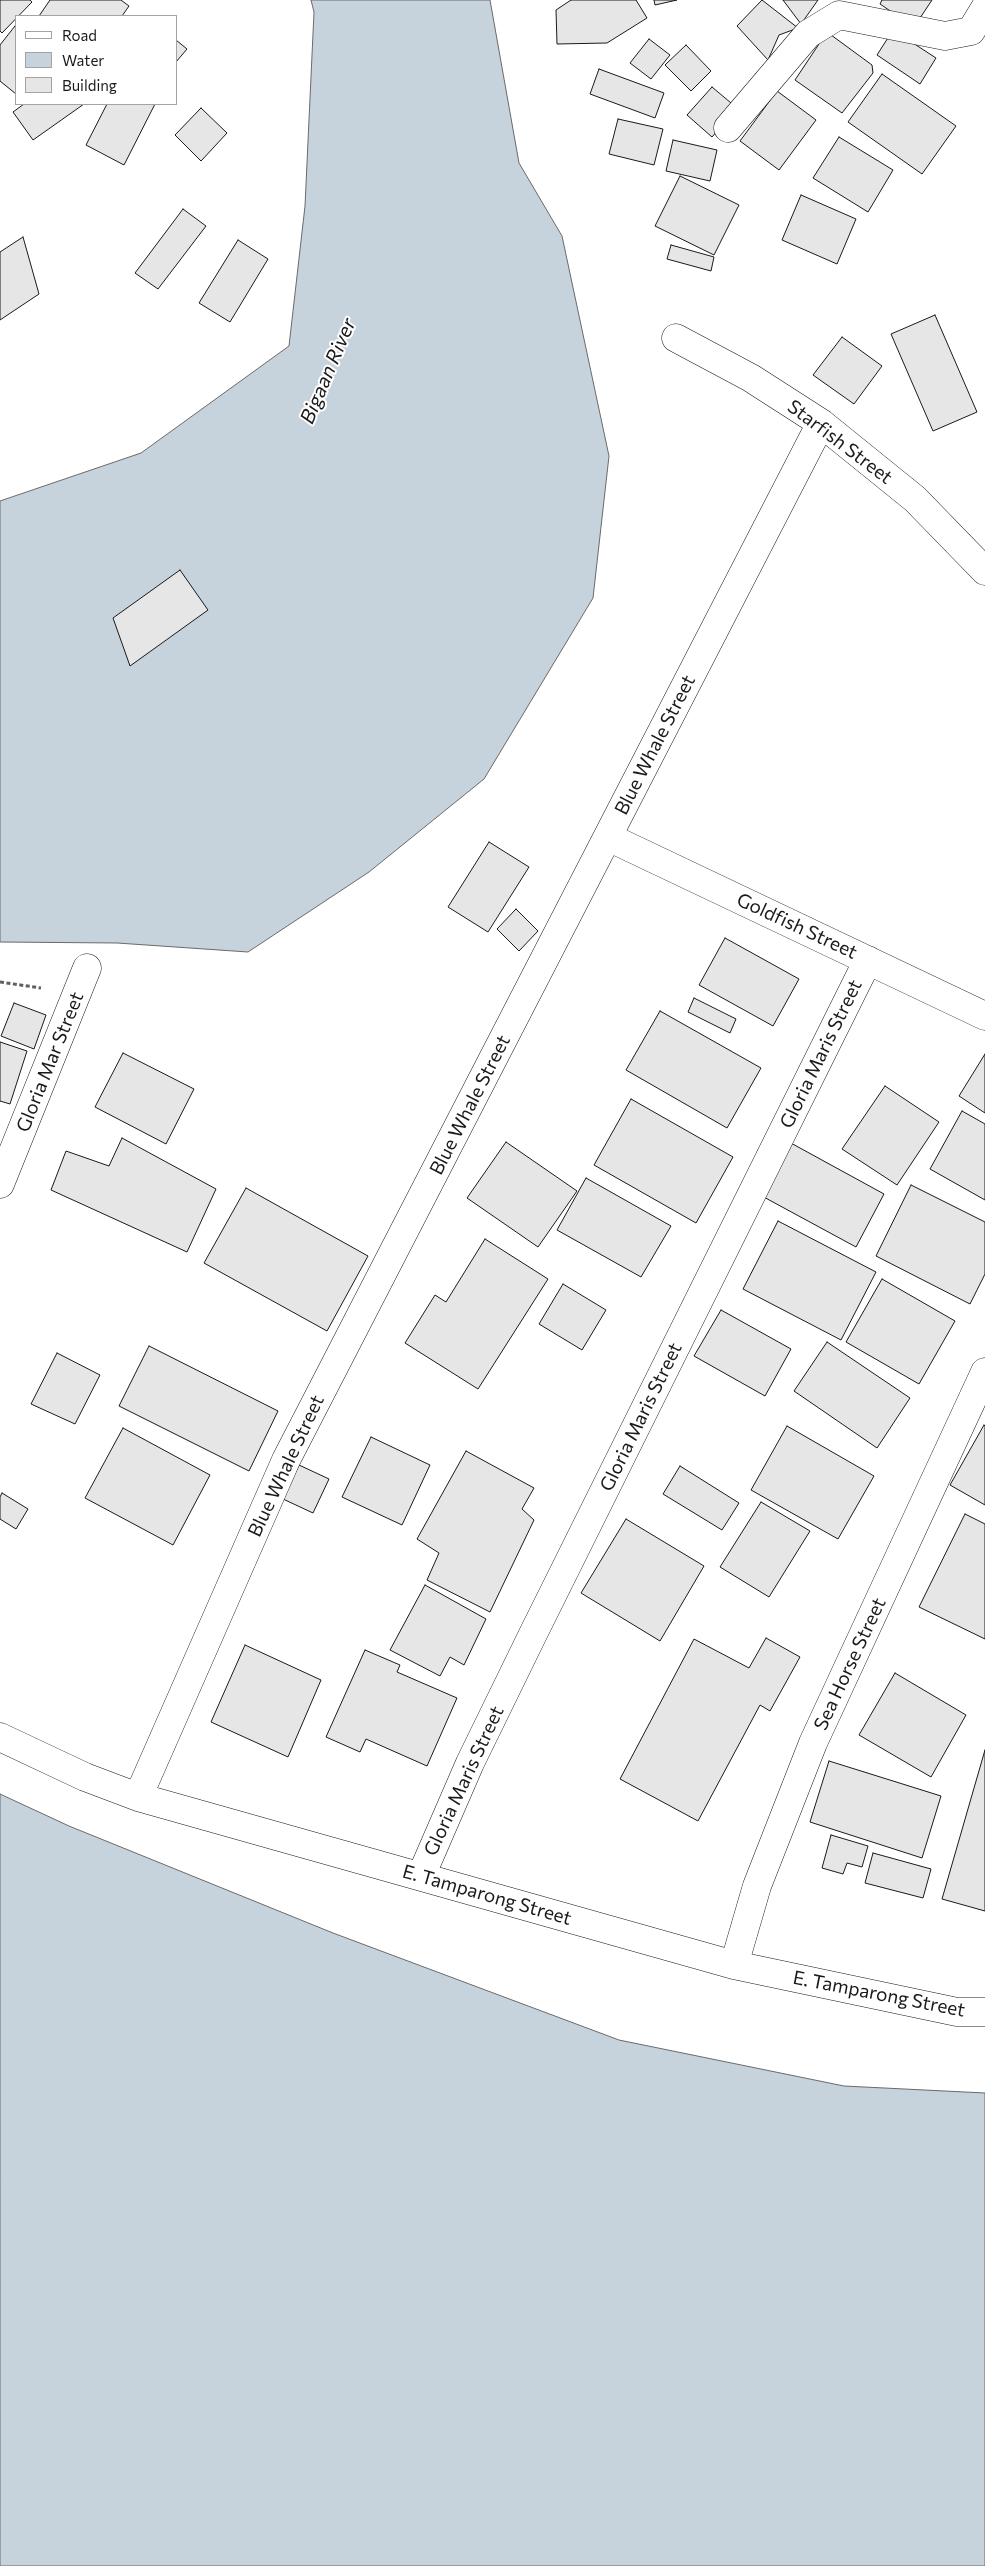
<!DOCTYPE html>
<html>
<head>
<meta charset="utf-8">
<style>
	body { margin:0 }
	#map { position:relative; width:985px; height:2566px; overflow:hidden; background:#fff; font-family:Commissioner,sans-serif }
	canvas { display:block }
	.legend { position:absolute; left:15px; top:15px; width:162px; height:90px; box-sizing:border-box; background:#fff; border:1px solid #a3a3a3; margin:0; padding:6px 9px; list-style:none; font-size:15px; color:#1a1a1a }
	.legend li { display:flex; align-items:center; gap:10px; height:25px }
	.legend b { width:25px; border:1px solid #a3a3a3 }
</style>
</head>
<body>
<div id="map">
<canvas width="985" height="2566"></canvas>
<ul class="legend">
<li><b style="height:6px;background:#fff"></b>Road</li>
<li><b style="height:14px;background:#c6d2dc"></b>Water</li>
<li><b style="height:14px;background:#e6e6e6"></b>Building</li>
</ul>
</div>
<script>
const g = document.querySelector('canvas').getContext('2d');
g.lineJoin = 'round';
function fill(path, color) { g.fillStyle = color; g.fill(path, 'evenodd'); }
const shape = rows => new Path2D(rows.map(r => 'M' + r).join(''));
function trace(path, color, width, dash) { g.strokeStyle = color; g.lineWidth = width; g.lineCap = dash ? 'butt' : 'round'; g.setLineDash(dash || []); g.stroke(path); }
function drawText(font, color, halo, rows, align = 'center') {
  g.font = font + ' Commissioner,sans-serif'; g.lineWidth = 4; g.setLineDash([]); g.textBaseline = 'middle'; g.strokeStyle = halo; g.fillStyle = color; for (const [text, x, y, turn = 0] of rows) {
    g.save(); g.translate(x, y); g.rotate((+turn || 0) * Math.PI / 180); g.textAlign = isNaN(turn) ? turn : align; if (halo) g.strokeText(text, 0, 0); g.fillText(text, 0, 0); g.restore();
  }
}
const water = shape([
	[311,0,490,0,519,163,562,236,609,456,593,598,484,779,369,872,248,952,117,943,0,942,0,501,141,453,289,346,305,206,314,12,311,0],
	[0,1794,69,1826,333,1933,619,2040,844,2086,985,2093,985,2566,0,2566,0,1794]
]);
fill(water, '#c6d2dc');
trace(water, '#6a6a6a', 1);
const building = shape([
	[0,0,30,0,32,2,2,33,0,31,0,0],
	[50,0,121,0,129,6,122,16,39,16,50,0],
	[571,0,636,0,647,18,607,43,557,44,556,10,571,0],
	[654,0,677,0,655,5,654,0],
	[762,0,798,28,779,35,768,60,737,26,762,0],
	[783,0,818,0,801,24,783,0],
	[882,0,932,0,914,27,880,4,882,0],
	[15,26,16,26,16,94,0,81,0,45,15,26],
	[893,30,936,58,920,84,877,55,893,30],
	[827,32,872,65,873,73,842,113,795,80,827,32],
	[649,39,670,55,651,79,630,63,649,39],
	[176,40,187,49,176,62,176,40],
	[686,45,711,71,691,91,665,65,686,45],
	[599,69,664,93,655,118,590,94,599,69],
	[882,74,956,126,922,174,848,122,882,74],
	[712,87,737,108,712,137,687,115,712,87],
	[777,91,816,120,779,170,740,141,777,91],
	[24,104,84,104,33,140,13,112,24,104],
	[107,104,155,104,124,165,86,145,107,104],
	[201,108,227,133,201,161,175,135,201,108],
	[618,119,663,129,654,165,609,154,618,119],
	[839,137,893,170,868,212,813,178,839,137],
	[673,140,717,150,710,181,666,171,673,140],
	[680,176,739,205,714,255,655,226,680,176],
	[801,195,856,219,837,264,782,240,801,195],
	[183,209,206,226,158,289,135,273,183,209],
	[23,237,39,294,0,320,0,252,23,237],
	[238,240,268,259,230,322,199,303,238,240],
	[671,245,714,257,711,271,667,259,671,245],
	[935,315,977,412,933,431,891,334,935,315],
	[842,337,882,366,854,404,813,375,842,337],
	[180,570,208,610,130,666,113,618,180,570],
	[489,842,529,867,488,932,448,907,489,842],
	[516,909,538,931,519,951,497,929,516,909],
	[725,938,799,979,773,1026,699,985,725,938],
	[694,998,736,1019,730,1033,688,1012,694,998],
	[14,1003,46,1015,34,1049,1,1036,14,1003],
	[660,1011,761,1068,727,1128,626,1070,660,1011],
	[0,1042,27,1051,10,1104,0,1101,0,1042],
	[123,1053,194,1089,166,1144,95,1107,123,1053],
	[985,1054,985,1113,959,1096,985,1054],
	[885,1086,939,1122,897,1185,842,1149,885,1086],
	[631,1099,733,1157,696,1223,594,1165,631,1099],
	[962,1111,985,1124,985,1200,930,1169,962,1111],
	[122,1138,216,1189,187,1252,51,1190,66,1151,109,1166,122,1138],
	[506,1142,577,1191,538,1247,467,1198,506,1142],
	[789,1142,884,1194,856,1247,760,1195,789,1142],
	[586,1178,671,1226,641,1277,557,1230,586,1178],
	[911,1185,985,1222,985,1274,970,1304,876,1256,911,1185],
	[246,1188,368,1256,327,1331,204,1263,246,1188],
	[778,1221,876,1272,841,1340,743,1289,778,1221],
	[485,1239,548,1279,478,1389,405,1343,435,1295,446,1302,485,1239],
	[882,1279,955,1321,919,1384,846,1342,882,1279],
	[563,1284,606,1310,582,1350,539,1324,563,1284],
	[721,1310,791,1349,765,1396,694,1356,721,1310],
	[827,1342,910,1398,877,1448,794,1391,827,1342],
	[149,1346,278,1411,249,1471,119,1406,149,1346],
	[57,1353,100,1375,75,1424,31,1404,57,1353],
	[984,1425,985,1426,985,1505,950,1485,984,1425],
	[787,1426,874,1476,838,1539,751,1490,787,1426],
	[123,1428,210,1475,173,1545,85,1498,123,1428],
	[371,1437,430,1465,402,1525,342,1497,371,1437],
	[466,1451,534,1488,522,1509,534,1520,490,1612,427,1580,439,1553,417,1539,466,1451],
	[299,1465,329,1479,313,1513,283,1499,299,1465],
	[680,1466,739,1503,722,1530,663,1494,680,1466],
	[2,1493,28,1509,16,1529,0,1519,0,1497,2,1493],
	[761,1502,810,1531,769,1597,720,1567,761,1502],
	[965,1514,985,1524,985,1639,919,1607,965,1514],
	[626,1519,704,1566,660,1641,581,1593,626,1519],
	[425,1585,486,1619,464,1665,450,1657,440,1676,390,1650,425,1585],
	[766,1638,800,1657,770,1711,760,1705,698,1821,620,1779,694,1639,749,1668,766,1638],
	[245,1645,321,1680,288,1757,211,1722,245,1645],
	[365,1650,400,1665,397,1672,457,1698,427,1766,366,1739,360,1752,326,1737,365,1650],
	[895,1673,966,1715,931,1777,859,1735,895,1673],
	[985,1750,985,1911,942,1899,985,1750],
	[829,1761,941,1796,922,1858,810,1822,829,1761],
	[831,1835,868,1846,862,1867,847,1863,843,1874,822,1868,831,1835],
	[873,1853,931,1869,923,1898,865,1883,873,1853]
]);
fill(building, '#e6e6e6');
trace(building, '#1a1a1a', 1);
const street = shape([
	[728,128,808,34,839,15,945,36,971,31,985,8],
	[676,338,751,378,821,423,915,499,985,571],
	[608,837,985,1016],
	[0,1184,87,968],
	[0,1737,85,1777,138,1797,734,1965,957,2012,985,2012],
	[138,1797,286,1460,821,423],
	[421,1876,470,1763,534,1632,868,960],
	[734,1965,757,1886,813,1743,985,1372]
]);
trace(street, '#1a1a1a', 29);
trace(shape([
	[0,982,41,988]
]), '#5f5f5f', 3, [4, 2.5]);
trace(street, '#fff', 28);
drawText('19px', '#1a1a1a', '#fff', [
	["Starfish Street",840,442,37],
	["Blue Whale Street",655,745,-63],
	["Goldfish Street",797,926,25],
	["Gloria Maris Street",821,1054,-64],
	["Gloria Mar Street",50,1062,-68],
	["Blue Whale Street",470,1105,-63],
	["Gloria Maris Street",641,1417,-64],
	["Blue Whale Street",286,1466,-65],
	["Sea Horse Street",850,1664,-65],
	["Gloria Maris Street",464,1781,-65],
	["E. Tamparong Street",487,1895,16],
	["E. Tamparong Street",879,1994,11]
]);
drawText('italic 20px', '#1a1a1a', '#fff', [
	["Bigaan River",328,371,-67]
]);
</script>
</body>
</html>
